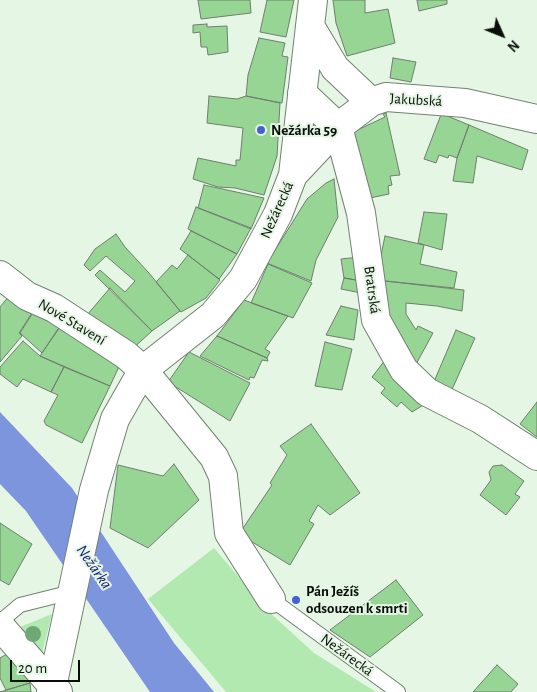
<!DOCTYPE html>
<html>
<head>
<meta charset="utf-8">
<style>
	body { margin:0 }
	#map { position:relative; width:537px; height:692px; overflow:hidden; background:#e5f6e4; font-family:"Alegreya Sans",sans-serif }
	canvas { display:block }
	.north { position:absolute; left:477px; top:10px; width:50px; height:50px; -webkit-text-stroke:4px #e5f6e4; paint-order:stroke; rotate:134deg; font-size:14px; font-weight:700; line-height:20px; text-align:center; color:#090e09 }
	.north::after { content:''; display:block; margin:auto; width:18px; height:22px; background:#090e09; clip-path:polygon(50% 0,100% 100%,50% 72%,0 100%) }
	.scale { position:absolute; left:10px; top:660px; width:70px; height:22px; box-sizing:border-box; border:2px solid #090e09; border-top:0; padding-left:6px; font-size:15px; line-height:18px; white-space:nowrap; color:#090e09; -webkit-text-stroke:4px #e5f6e4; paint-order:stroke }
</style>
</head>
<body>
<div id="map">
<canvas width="537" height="692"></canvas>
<div class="north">N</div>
<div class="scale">20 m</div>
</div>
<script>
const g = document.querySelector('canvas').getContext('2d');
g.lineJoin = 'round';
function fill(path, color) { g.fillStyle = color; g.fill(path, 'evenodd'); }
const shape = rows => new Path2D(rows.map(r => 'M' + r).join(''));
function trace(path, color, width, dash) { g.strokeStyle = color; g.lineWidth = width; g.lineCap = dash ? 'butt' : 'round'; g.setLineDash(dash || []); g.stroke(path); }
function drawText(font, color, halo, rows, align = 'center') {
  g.font = font + ' "Alegreya Sans",sans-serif'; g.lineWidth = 4; g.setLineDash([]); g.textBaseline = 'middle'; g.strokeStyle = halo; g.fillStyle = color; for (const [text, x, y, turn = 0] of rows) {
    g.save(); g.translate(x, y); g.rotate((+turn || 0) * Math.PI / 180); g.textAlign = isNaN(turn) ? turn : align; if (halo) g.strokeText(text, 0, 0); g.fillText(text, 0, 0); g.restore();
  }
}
fill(shape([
	[214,548,267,610,314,653,376,692,226,692,148,599],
	[52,614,40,661,15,629]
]), '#b2e9b1');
fill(shape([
	[0,412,72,488,174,643,214,692,150,692,26,511,0,484]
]), '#7c95dc');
const building = shape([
	[198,0,250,0,251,13,201,19,198,0],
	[267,0,294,0,286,37,260,32,267,0],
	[333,0,365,0,365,13,388,9,395,43,347,56,336,23,333,0],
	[417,0,447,0,447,4,419,11,417,0],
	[207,24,207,27,227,26,228,52,208,55,207,47,201,47,200,32,193,33,193,25,207,24],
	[259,38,285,43,282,56,288,57,282,103,246,96,248,75,259,38],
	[393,58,416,62,411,82,390,78,393,58],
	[209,96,237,99,246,96,280,103,277,156,264,195,235,188,218,187,193,179,198,158,236,166,236,160,240,160,243,128,207,123,209,96],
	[442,112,446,113,445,115,469,125,457,158,449,155,448,158,439,155,436,163,424,159,442,112],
	[386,113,400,175,390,176,392,185,388,186,389,194,365,199,349,134,385,117,383,114,386,113],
	[469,125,528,150,522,170,477,156,473,183,453,181,457,158,469,125],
	[334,179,338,217,316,260,311,281,267,263,307,199,326,183,334,179],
	[204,185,264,198,251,229,198,208,204,185],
	[196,207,251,228,237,254,188,229,196,207],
	[424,212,447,214,442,250,418,243,424,212],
	[191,231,237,254,219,279,180,249,191,231],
	[116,234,125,247,149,273,180,311,152,331,95,275,100,270,125,292,135,281,106,256,90,271,84,265,95,249,116,234],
	[385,236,424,245,420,264,457,272,454,288,376,280,385,236],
	[188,255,220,280,206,298,181,312,156,282,172,265,177,269,188,255],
	[360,257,362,281,344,278,341,259,360,257],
	[268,264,312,283,293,318,251,303,268,264],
	[344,278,362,281,361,293,341,289,344,278],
	[376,280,464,290,462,311,437,306,406,303,406,314,416,330,418,326,433,333,414,368,382,316,376,280],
	[110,288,152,331,130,351,87,315,110,288],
	[10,295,34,310,19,333,22,336,0,362,0,307,10,295],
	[244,300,288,316,265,349,270,352,267,358,217,336,244,300],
	[341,306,358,310,354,340,326,335,341,306],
	[34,311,60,327,42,353,20,333,34,311],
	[60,326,123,358,110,386,40,356,60,326],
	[456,330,475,338,450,394,433,384,456,330],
	[217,336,267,358,268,361,262,360,254,378,250,377,249,380,200,356,217,336],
	[23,341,40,356,64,367,51,392,23,379,17,387,0,374,0,367,23,341],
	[325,342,352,349,342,390,315,386,325,342],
	[189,352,250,383,230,421,168,382,189,352],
	[386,359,433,399,412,412,401,402,397,407,381,393,385,388,372,377,386,359],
	[64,367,110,386,82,443,46,425,44,421,58,395,51,392,64,367],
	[537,402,537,437,520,424,537,402],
	[311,424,360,493,330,515,318,505,309,521,314,524,290,565,239,534,272,485,270,483,287,455,280,446,311,424],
	[174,464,199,500,148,548,110,528,118,465,163,476,174,464],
	[502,465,524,481,515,494,520,497,506,515,480,495,491,480,489,472,493,466,502,465],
	[0,523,32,544,9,585,0,580,0,523],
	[396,580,423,615,370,657,330,630,396,580],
	[14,650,30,683,6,690,0,678,0,658,14,650],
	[497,665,518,684,511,692,473,692,497,665],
	[30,683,31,692,0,692,30,683]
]);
fill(building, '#97d595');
trace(building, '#6f7e6e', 1);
const service = shape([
	[271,599,398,692],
	[0,622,20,605,72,592]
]);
const minor = shape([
	[310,26,335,68,371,102],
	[302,93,338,127,361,213,376,320,404,370,427,392,480,419,537,456],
	[293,175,338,127,371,102,386,97,465,103,537,119],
	[0,275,27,296,54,308,126,355,143,370,214,457,223,476,229,533,271,599],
	[0,626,58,692],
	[51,692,94,490,115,419,143,370,213,315,243,279,278,214,293,175,313,0]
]);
trace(service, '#728172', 16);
trace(minor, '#728172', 30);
trace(service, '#fff', 14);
trace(minor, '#fff', 28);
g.fillStyle = '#6fa874';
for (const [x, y] of [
	[33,634]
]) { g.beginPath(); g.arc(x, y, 8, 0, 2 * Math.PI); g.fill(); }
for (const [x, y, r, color] of [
	[261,130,5,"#4561d5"],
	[296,600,5,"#4561d5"]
]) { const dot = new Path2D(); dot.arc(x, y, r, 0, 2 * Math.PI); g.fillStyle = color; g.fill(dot); trace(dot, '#e5f6e4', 2); }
drawText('15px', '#090e09', '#e5f6e4', [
	["Jakubská",416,100,3],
	["Nežárecká",277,210,-66],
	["Bratrská",372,290,82],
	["Nové Stavení",72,322,31],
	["Nežárecká",347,655,36]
]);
drawText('bold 15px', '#090e09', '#e5f6e4', [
	["Nežárka 59",271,130],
	["Pán Ježíš",306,591],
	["odsouzen k smrti",306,608]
], 'left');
drawText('italic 16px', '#142172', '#e5f6e4', [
	["Nežárka",94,567,55]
]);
</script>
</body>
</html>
